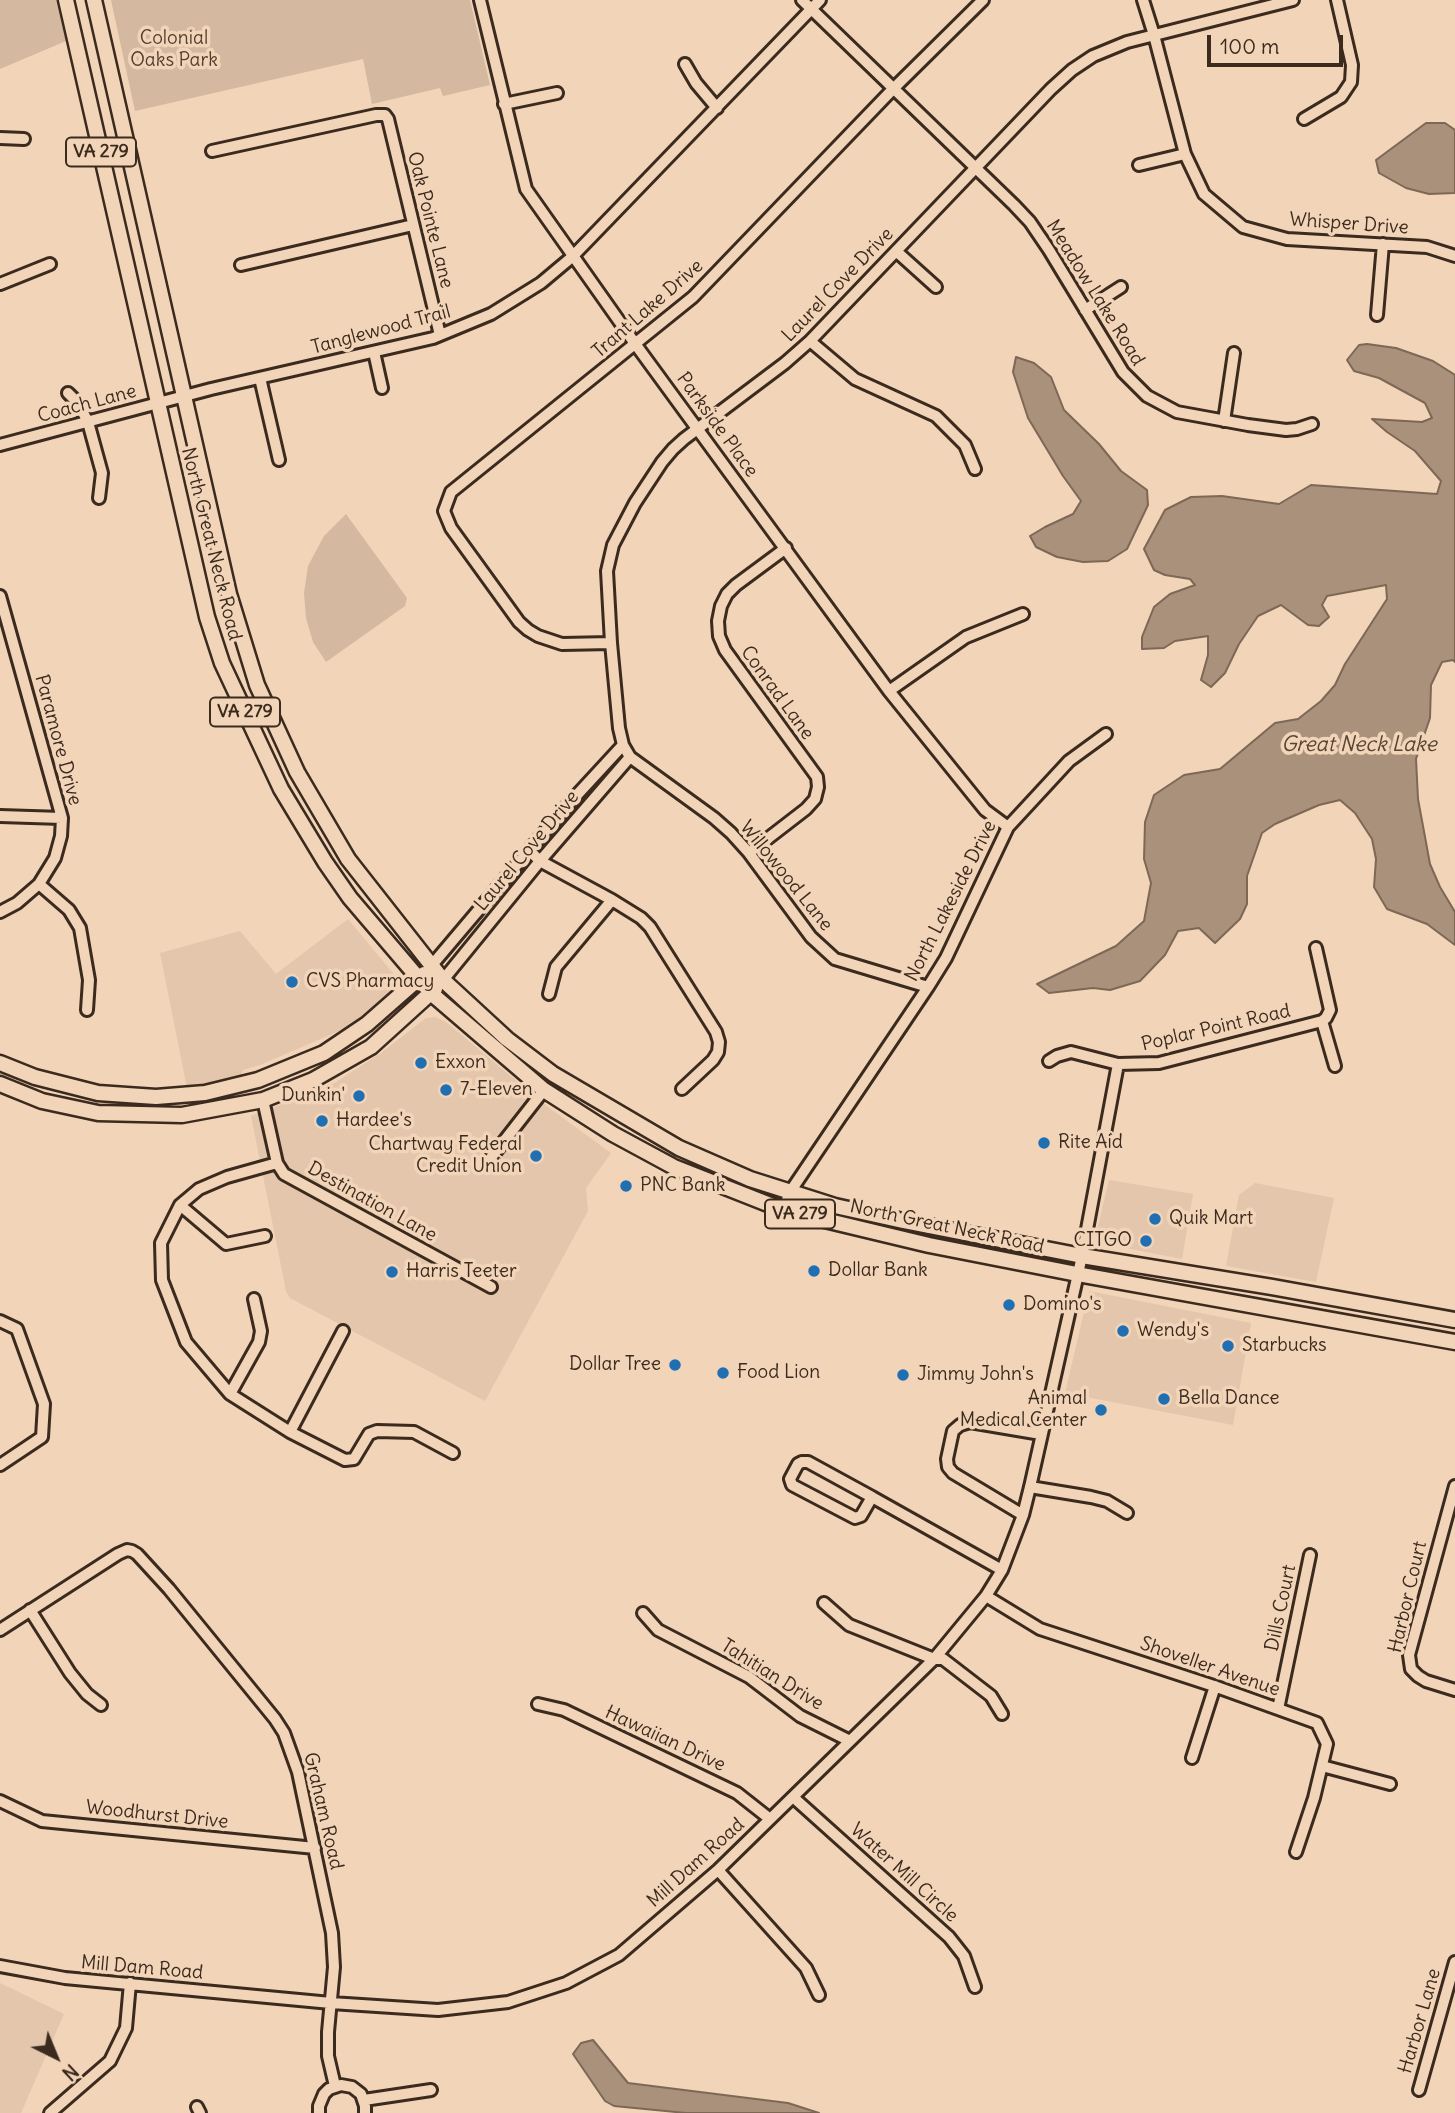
<!DOCTYPE html>
<html>
<head>
<meta charset="utf-8">
<style>
	body { margin:0 }
	#map { position:relative; width:1455px; height:2113px; overflow:hidden; background:#f2d4b8; font-family:Delius,sans-serif }
	canvas { display:block }
	.north { position:absolute; left:21px; top:2022px; width:70px; height:70px; -webkit-text-stroke:5px #f2d4b8; paint-order:stroke; rotate:137deg; font-size:19px; font-weight:700; line-height:28px; text-align:center; color:#3b2a1e }
	.north::after { content:''; display:block; margin:auto; width:24px; height:32px; background:#3b2a1e; clip-path:polygon(50% 0,100% 100%,50% 72%,0 100%) }
	.scale { position:absolute; left:1207px; top:35px; width:136px; height:32px; box-sizing:border-box; border:4px solid #3b2a1e; border-top:0; padding-left:9px; font-size:21px; line-height:24px; white-space:nowrap; color:#3b2a1e; -webkit-text-stroke:5px #f2d4b8; paint-order:stroke }
</style>
</head>
<body>
<div id="map">
<canvas width="1455" height="2113"></canvas>
<div class="north">N</div>
<div class="scale">100 m</div>
</div>
<script>
const g = document.querySelector('canvas').getContext('2d');
g.lineJoin = 'round';
function fill(path, color) { g.fillStyle = color; g.fill(path, 'evenodd'); }
const shape = rows => new Path2D(rows.map(r => 'M' + r).join(''));
function trace(path, color, width, dash) { g.strokeStyle = color; g.lineWidth = width; g.lineCap = dash ? 'butt' : 'round'; g.setLineDash(dash || []); g.stroke(path); }
function drawText(font, color, halo, rows, align = 'center') {
  g.font = font + ' Delius,sans-serif'; g.lineWidth = 7; g.setLineDash([]); g.textBaseline = 'middle'; g.strokeStyle = halo; g.fillStyle = color; for (const [text, x, y, turn = 0] of rows) {
    g.save(); g.translate(x, y); g.rotate((+turn || 0) * Math.PI / 180); g.textAlign = isNaN(turn) ? turn : align; if (halo) g.strokeText(text, 0, 0); g.fillText(text, 0, 0); g.restore();
  }
}
fill(shape([
	[348,919,397,978,394,990,346,1028,260,1065,243,1070,241,1076,239,1077,187,1088,160,953,240,931,276,974],
	[435,1017,446,1022,548,1107,611,1153,586,1188,588,1211,485,1401,290,1298,286,1291,251,1116,333,1084,381,1053,426,1018],
	[1109,1180,1193,1194,1182,1259,1100,1243,1096,1234],
	[1255,1183,1334,1198,1316,1282,1226,1266,1239,1195],
	[1089,1291,1251,1323,1233,1425,1065,1393],
	[0,1983,64,2014,21,2113,0,2113]
]), '#e3c6ab');
fill(shape([
	[0,0,56,0,66,41,0,69],
	[111,0,470,0,490,85,443,96,440,88,372,104,363,59,135,111],
	[346,514,407,598,405,606,326,662,313,642,306,618,304,593,308,566,324,536]
]), '#d4b89f');
const water = shape([
	[1426,123,1445,123,1455,130,1455,193,1429,194,1406,188,1379,173,1376,160,1426,123],
	[1367,344,1396,348,1433,361,1455,375,1455,662,1453,660,1442,662,1431,685,1430,718,1416,759,1418,799,1430,864,1440,887,1455,912,1455,945,1427,924,1387,909,1374,887,1376,859,1372,839,1355,813,1340,800,1319,805,1275,824,1262,833,1247,876,1247,904,1240,919,1215,943,1199,928,1178,931,1165,955,1140,981,1110,990,1093,988,1049,993,1037,984,1116,946,1144,921,1151,883,1144,859,1145,822,1154,795,1184,775,1220,769,1275,723,1298,719,1321,701,1335,685,1345,664,1387,599,1386,585,1327,596,1322,605,1329,617,1319,626,1308,625,1281,605,1258,616,1239,644,1225,673,1211,687,1201,680,1208,655,1208,636,1175,641,1164,648,1142,649,1142,637,1154,607,1170,594,1195,585,1190,579,1165,575,1154,570,1144,549,1165,510,1191,497,1222,496,1279,504,1311,485,1437,494,1441,481,1415,451,1387,432,1372,419,1422,422,1432,418,1425,403,1379,378,1354,371,1347,360,1359,345,1367,344],
	[1016,357,1034,363,1051,377,1064,410,1099,444,1121,471,1147,490,1148,505,1127,549,1108,561,1083,562,1057,557,1036,547,1030,536,1045,527,1073,514,1081,501,1063,476,1028,418,1013,372,1016,357],
	[593,2040,628,2083,788,2103,819,2113,686,2113,614,2106,605,2101,573,2054,581,2043,593,2040]
]);
fill(water, '#a9917c');
trace(water, '#7d6856', 2);
const minor = shape([
	[480,0,526,189,636,345,889,691,985,810,1008,827],
	[802,0,1014,205,1030,222,1049,250,1123,372,1147,396,1177,412,1248,425,1286,430,1297,429,1312,424],
	[1143,0,1154,35,1185,154,1204,194,1243,227,1287,239,1427,247,1455,256],
	[685,64,696,83,717,108],
	[504,104,557,93],
	[1304,119,1341,97,1351,82,1352,65,1337,0],
	[0,138,24,139],
	[212,151,376,115,385,115,388,119,440,335],
	[1139,165,1185,154],
	[896,251,936,287],
	[241,265,413,225],
	[0,284,50,264],
	[1085,310,1121,287],
	[1377,315,1383,244],
	[810,341,855,379,936,416,965,445,975,469],
	[374,352,382,388],
	[260,378,279,460],
	[68,393,78,403,88,422,102,473,99,498],
	[1224,421,1234,353],
	[0,445,211,389,433,338,491,314,541,283,572,257,820,0],
	[0,596,62,818,61,836,55,858,39,884,17,903,0,912],
	[611,643,562,644,538,636,528,630,519,622,451,528,444,511,451,492,693,297,893,89,983,0],
	[889,691,966,637,1023,614],
	[0,816,62,818],
	[529,850,540,861,612,900,641,918,650,927,716,1032,719,1042,718,1052,713,1060,682,1089],
	[749,853,806,809,815,799,818,787,817,777,725,650,719,636,718,621,721,606,727,594,736,585,786,548],
	[39,884,69,910,80,928,89,980,87,1010],
	[432,965,564,809,623,745],
	[443,980,540,861,630,757],
	[928,987,835,959,811,937,749,853,731,833,714,818,630,757,623,745,619,728,611,643,607,571,613,545,635,503,662,462,673,449,684,439,785,363,810,341,1051,89,1072,70,1093,56,1127,42,1293,0],
	[549,994,556,967,612,900],
	[1322,1021,1335,1066],
	[1049,1061,1057,1056,1071,1052,1118,1064,1159,1063,1322,1021,1326,1018,1330,1010,1316,948],
	[263,1100,277,1163,284,1174,491,1287],
	[490,1159,544,1090],
	[277,1163,227,1177,199,1189,180,1205,161,1243,162,1280,186,1342,230,1394,290,1432,345,1460,354,1459,369,1434,377,1431,414,1432,453,1453],
	[180,1205,226,1244,265,1236],
	[783,1210,790,1192,928,987,946,958,1008,827,1069,761,1106,734],
	[0,1321,17,1329,44,1404,42,1437,0,1465],
	[230,1394,259,1342,261,1331,254,1299],
	[290,1432,343,1331],
	[802,1462,808,1462,872,1497,861,1516,855,1518,792,1485,790,1479,798,1464,802,1462],
	[1455,1486,1409,1655,1411,1669,1418,1676,1426,1681,1455,1690],
	[1030,1487,1091,1497,1107,1501,1127,1513],
	[872,1497,1002,1570],
	[1023,1515,953,1473,948,1467,947,1459,953,1431,960,1425,970,1422,1041,1434],
	[986,1596,1040,1629,1214,1686,1317,1723,1327,1744,1314,1798,1296,1852],
	[824,1603,849,1625,934,1659,943,1659,991,1696,1002,1714],
	[30,1610,70,1673,87,1694,101,1705],
	[643,1613,658,1630,749,1677,800,1716,850,1741],
	[0,1630,118,1554,127,1550,132,1551,137,1554,169,1589,275,1719,284,1733,298,1772,332,1933,334,1967,328,2032,328,2056,335,2086],
	[538,1704,564,1710,737,1793,770,1819],
	[1278,1709,1310,1555],
	[1192,1758,1215,1686],
	[1322,1766,1390,1784],
	[793,1797,949,1937,964,1956,975,1987],
	[0,1801,42,1821,315,1848],
	[718,1870,806,1968,819,1995],
	[0,1966,65,1978,331,2003,438,2010,508,2002,566,1983,619,1955,718,1870,934,1659,986,1596,1002,1570,1023,1515,1030,1487,1082,1256,1118,1064],
	[1419,2090,1455,1962],
	[364,2100,431,2090],
	[197,2107,200,2113],
	[50,2113,110,2061,126,2028,130,1983],
	[319,2113,319,2106,324,2094,329,2089,341,2085,352,2087,361,2094,365,2106,365,2113]
]);
const major = shape([
	[66,0,207,617,222,663,281,789,325,862,350,898,432,994,544,1090,613,1134,674,1167,783,1210,929,1245,1077,1274,1455,1342],
	[94,0,229,594,257,685,297,772,348,859,443,980,507,1039,553,1074,679,1148,750,1179,835,1206,903,1221,1082,1256,1272,1287,1455,1320],
	[0,1063,35,1077,98,1093,156,1097,205,1093,258,1080,324,1053,367,1024,424,974],
	[0,1084,42,1101,98,1113,182,1115,263,1100,313,1080,371,1047,435,989]
]);
trace(minor, '#3b2a1e', 16);
trace(major, '#3b2a1e', 19);
trace(minor, '#f2d4b8', 10);
trace(major, '#f2d4b8', 14);
for (const [x, y, r, color] of [
	[292,982,7,"#1f6fb2"],
	[421,1063,7,"#1f6fb2"],
	[446,1090,7,"#1f6fb2"],
	[359,1096,7,"#1f6fb2"],
	[322,1121,7,"#1f6fb2"],
	[1044,1143,7,"#1f6fb2"],
	[536,1156,7,"#1f6fb2"],
	[626,1186,7,"#1f6fb2"],
	[1155,1219,7,"#1f6fb2"],
	[1146,1241,7,"#1f6fb2"],
	[814,1271,7,"#1f6fb2"],
	[392,1272,7,"#1f6fb2"],
	[1009,1305,7,"#1f6fb2"],
	[1123,1331,7,"#1f6fb2"],
	[1228,1346,7,"#1f6fb2"],
	[675,1365,7,"#1f6fb2"],
	[723,1373,7,"#1f6fb2"],
	[903,1375,7,"#1f6fb2"],
	[1164,1399,7,"#1f6fb2"],
	[1101,1410,7,"#1f6fb2"]
]) { const dot = new Path2D(); dot.arc(x, y, r, 0, 2 * Math.PI); g.fillStyle = color; g.fill(dot); trace(dot, '#f2d4b8', 2.5); }
for (const [x, y, w] of [
	[101,152,70],
	[245,712,70],
	[800,1214,70]
]) { const box = new Path2D(); box.roundRect(x - w / 2, y - 14.5, w, 29, 5); g.fillStyle = '#f2d4b8'; g.fill(box); trace(box, '#3b2a1e', 2); }
drawText('bold 18px', '#3b2a1e', null, [
	["VA 279",101,152],
	["VA 279",245,712],
	["VA 279",800,1214]
]);
drawText('19px', '#523f31', '#f2d4b8', [
	["Colonial",174,39],
	["Oaks Park",174,61]
]);
drawText('19px', '#3b2a1e', '#f2d4b8', [
	["Oak Pointe Lane",430,220,76],
	["Whisper Drive",1349,224,4],
	["Laurel Cove Drive",838,285,-46],
	["Meadow Lake Road",1095,293,58],
	["Trant Lake Drive",648,309,-41],
	["Tanglewood Trail",381,330,-15],
	["Coach Lane",87,404,-15],
	["Parkside Place",717,425,54],
	["North Great Neck Road",211,544,76],
	["Conrad Lane",777,693,54],
	["Paramore Drive",58,740,75],
	["Laurel Cove Drive",527,851,-50],
	["Willowood Lane",786,876,51],
	["North Lakeside Drive",951,901,-63],
	["Poplar Point Road",1216,1028,-13],
	["Destination Lane",372,1202,29],
	["North Great Neck Road",947,1227,12],
	["Harbor Court",1408,1597,-77],
	["Dills Court",1281,1608,-78],
	["Shoveller Avenue",1210,1667,19],
	["Tahitian Drive",772,1675,32],
	["Hawaiian Drive",665,1739,25],
	["Graham Road",323,1811,77],
	["Woodhurst Drive",157,1815,6],
	["Mill Dam Road",696,1863,-42],
	["Water Mill Circle",904,1873,42],
	["Mill Dam Road",142,1968,5],
	["Harbor Lane",1420,2021,-74]
]);
drawText('19px', '#3b2a1e', '#f2d4b8', [
	["CVS Pharmacy",306,982],
	["Exxon",435,1063],
	["7-Eleven",460,1090],
	["Dunkin'",345,1096,"right"],
	["Hardee's",336,1121],
	["Rite Aid",1058,1143],
	["Chartway Federal",522,1145,"right"],
	["Credit Union",522,1167,"right"],
	["PNC Bank",640,1186],
	["Quik Mart",1169,1219],
	["CITGO",1132,1241,"right"],
	["Dollar Bank",828,1271],
	["Harris Teeter",406,1272],
	["Domino's",1023,1305],
	["Wendy's",1137,1331],
	["Starbucks",1242,1346],
	["Dollar Tree",661,1365,"right"],
	["Food Lion",737,1373],
	["Jimmy John's",917,1375],
	["Animal",1087,1399,"right"],
	["Medical Center",1087,1421,"right"],
	["Bella Dance",1178,1399]
], 'left');
drawText('italic 21px', '#564436', '#f2d4b8', [
	["Great Neck Lake",1359,745]
]);
</script>
</body>
</html>
